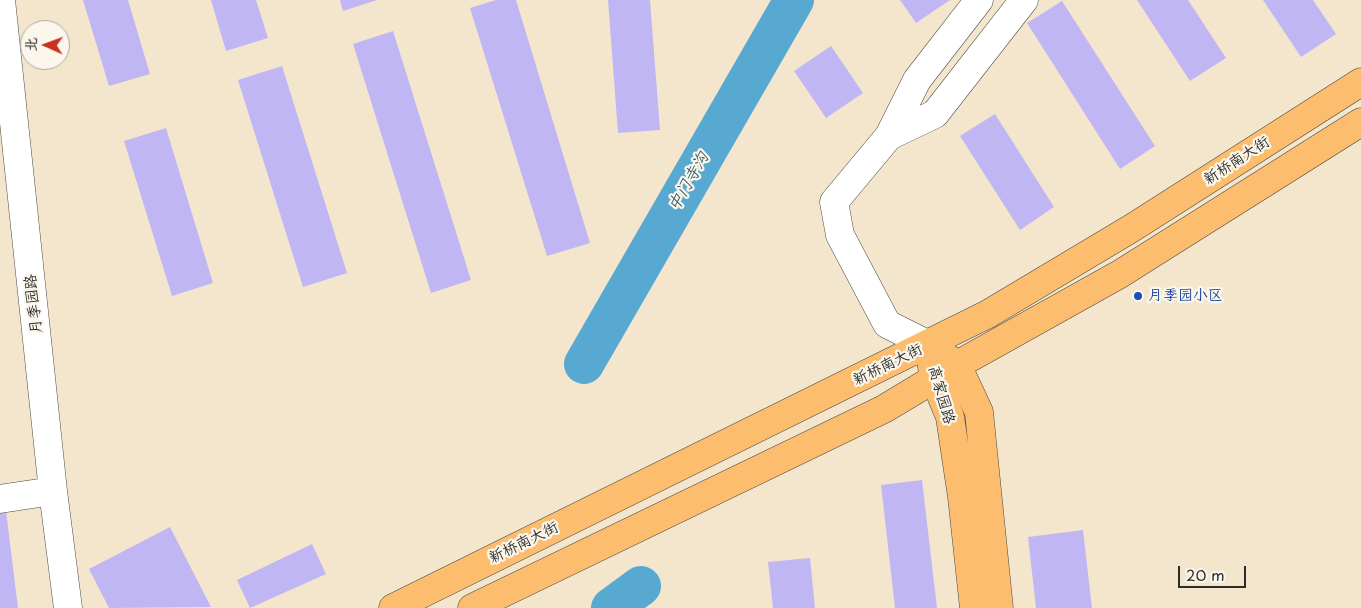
<!DOCTYPE html>
<html>
<head>
<meta charset="utf-8">
<style>
	body { margin:0 }
	#map { position:relative; width:1361px; height:608px; overflow:hidden; background:#f4e6cd; font-family:"Playpen Sans","LXGW WenKai TC",sans-serif }
	canvas { display:block }
	.north { position:absolute; left:20px; top:20px; width:50px; height:50px; box-sizing:border-box; background:#fbf7ec; border:1px solid #a8a59f; border-radius:50%; rotate:272deg; font-size:14px; font-weight:700; line-height:20px; text-align:center; color:#2b2b2b }
	.north::after { content:''; display:block; margin:auto; width:18px; height:22px; background:#c8321e; clip-path:polygon(50% 0,100% 100%,50% 72%,0 100%) }
	.scale { position:absolute; left:1178px; top:566px; width:68px; height:22px; box-sizing:border-box; border:2px solid #2b2b2b; border-top:0; padding-left:6px; font-size:15px; line-height:18px; white-space:nowrap; color:#2b2b2b; -webkit-text-stroke:4px #fbf7ec; paint-order:stroke }
</style>
</head>
<body>
<div id="map">
<canvas width="1361" height="608"></canvas>
<div class="north">北</div>
<div class="scale">20 m</div>
</div>
<script>
const g = document.querySelector('canvas').getContext('2d');
g.lineJoin = 'round';
const shape = rows => new Path2D(rows.map(r => 'M' + r).join(''));
function trace(path, color, width, dash) { g.strokeStyle = color; g.lineWidth = width; g.lineCap = dash ? 'butt' : 'round'; g.setLineDash(dash || []); g.stroke(path); }
function fill(path, color) { g.fillStyle = color; g.fill(path, 'evenodd'); }
function drawText(font, color, halo, rows, align = 'center') {
  g.font = font + ' "Playpen Sans","LXGW WenKai TC",sans-serif'; g.lineWidth = 4.5; g.setLineDash([]); g.textBaseline = 'middle'; g.strokeStyle = halo; g.fillStyle = color; for (const [text, x, y, turn = 0] of rows) {
    g.save(); g.translate(x, y); g.rotate((+turn || 0) * Math.PI / 180); g.textAlign = isNaN(turn) ? turn : align; if (halo) g.strokeText(text, 0, 0); g.fillText(text, 0, 0); g.restore();
  }
}
trace(shape([
	[584,364,794,0],
	[611,608,641,586]
]), '#57a9d2', 40);
fill(shape([
	[83,0,128,0,150,74,109,86],
	[211,0,256,0,268,38,226,51],
	[340,0,377,0,343,11],
	[496,0,516,0,590,243,547,256,470,8],
	[608,0,650,0,660,130,618,133],
	[900,0,950,0,916,23],
	[1137,0,1188,0,1226,58,1190,81],
	[1263,0,1313,0,1336,34,1301,57],
	[1062,1,1155,146,1120,169,1027,23],
	[393,31,471,280,431,293,353,44],
	[831,46,863,93,826,118,794,71],
	[282,66,347,273,303,287,238,80],
	[995,114,1054,207,1020,230,960,136],
	[166,128,213,283,172,296,124,141],
	[922,480,937,608,895,608,881,485],
	[6,511,18,608,0,608,0,512],
	[170,527,211,607,109,608,89,569],
	[1083,530,1092,608,1036,608,1028,537],
	[312,544,326,574,250,608,237,580],
	[810,558,815,608,773,608,768,562]
]), '#c1b6f4');
const minor = shape([
	[1,0,53,491,68,608],
	[889,136,935,114,1024,0],
	[929,345,887,324,840,235,834,202,889,136,917,80,979,0],
	[0,499,53,491]
]);
const major = shape([
	[942,354,957,365,979,412,999,608],
	[931,361,934,378,950,417,962,497,974,608],
	[393,608,988,314,1132,228,1361,82],
	[472,608,884,409,957,365,1120,274,1361,122]
]);
trace(minor, '#494743', 29);
trace(major, '#494743', 29);
trace(minor, '#fff', 28);
trace(major, '#fcbd6f', 28);
for (const [x, y, r, color] of [
	[1138,296,5,"#1a4fb4"]
]) { const dot = new Path2D(); dot.arc(x, y, r, 0, 2 * Math.PI); g.fillStyle = color; g.fill(dot); trace(dot, '#fbf7ec', 2); }
drawText('15px', '#2b2b2b', '#fbf7ec', [
	["新桥南大街",1237,161,-33],
	["月季园路",34,304,-96],
	["新桥南大街",888,365,-26],
	["高家园路",941,395,74],
	["新桥南大街",524,543,-26]
]);
drawText('15px', '#164399', '#fbf7ec', [
	["月季园小区",1148,296]
], 'left');
drawText('italic 16px', '#3d5d6e', '#fbf7ec', [
	["中门寺沟",689,182,-60]
]);
</script>
</body>
</html>
